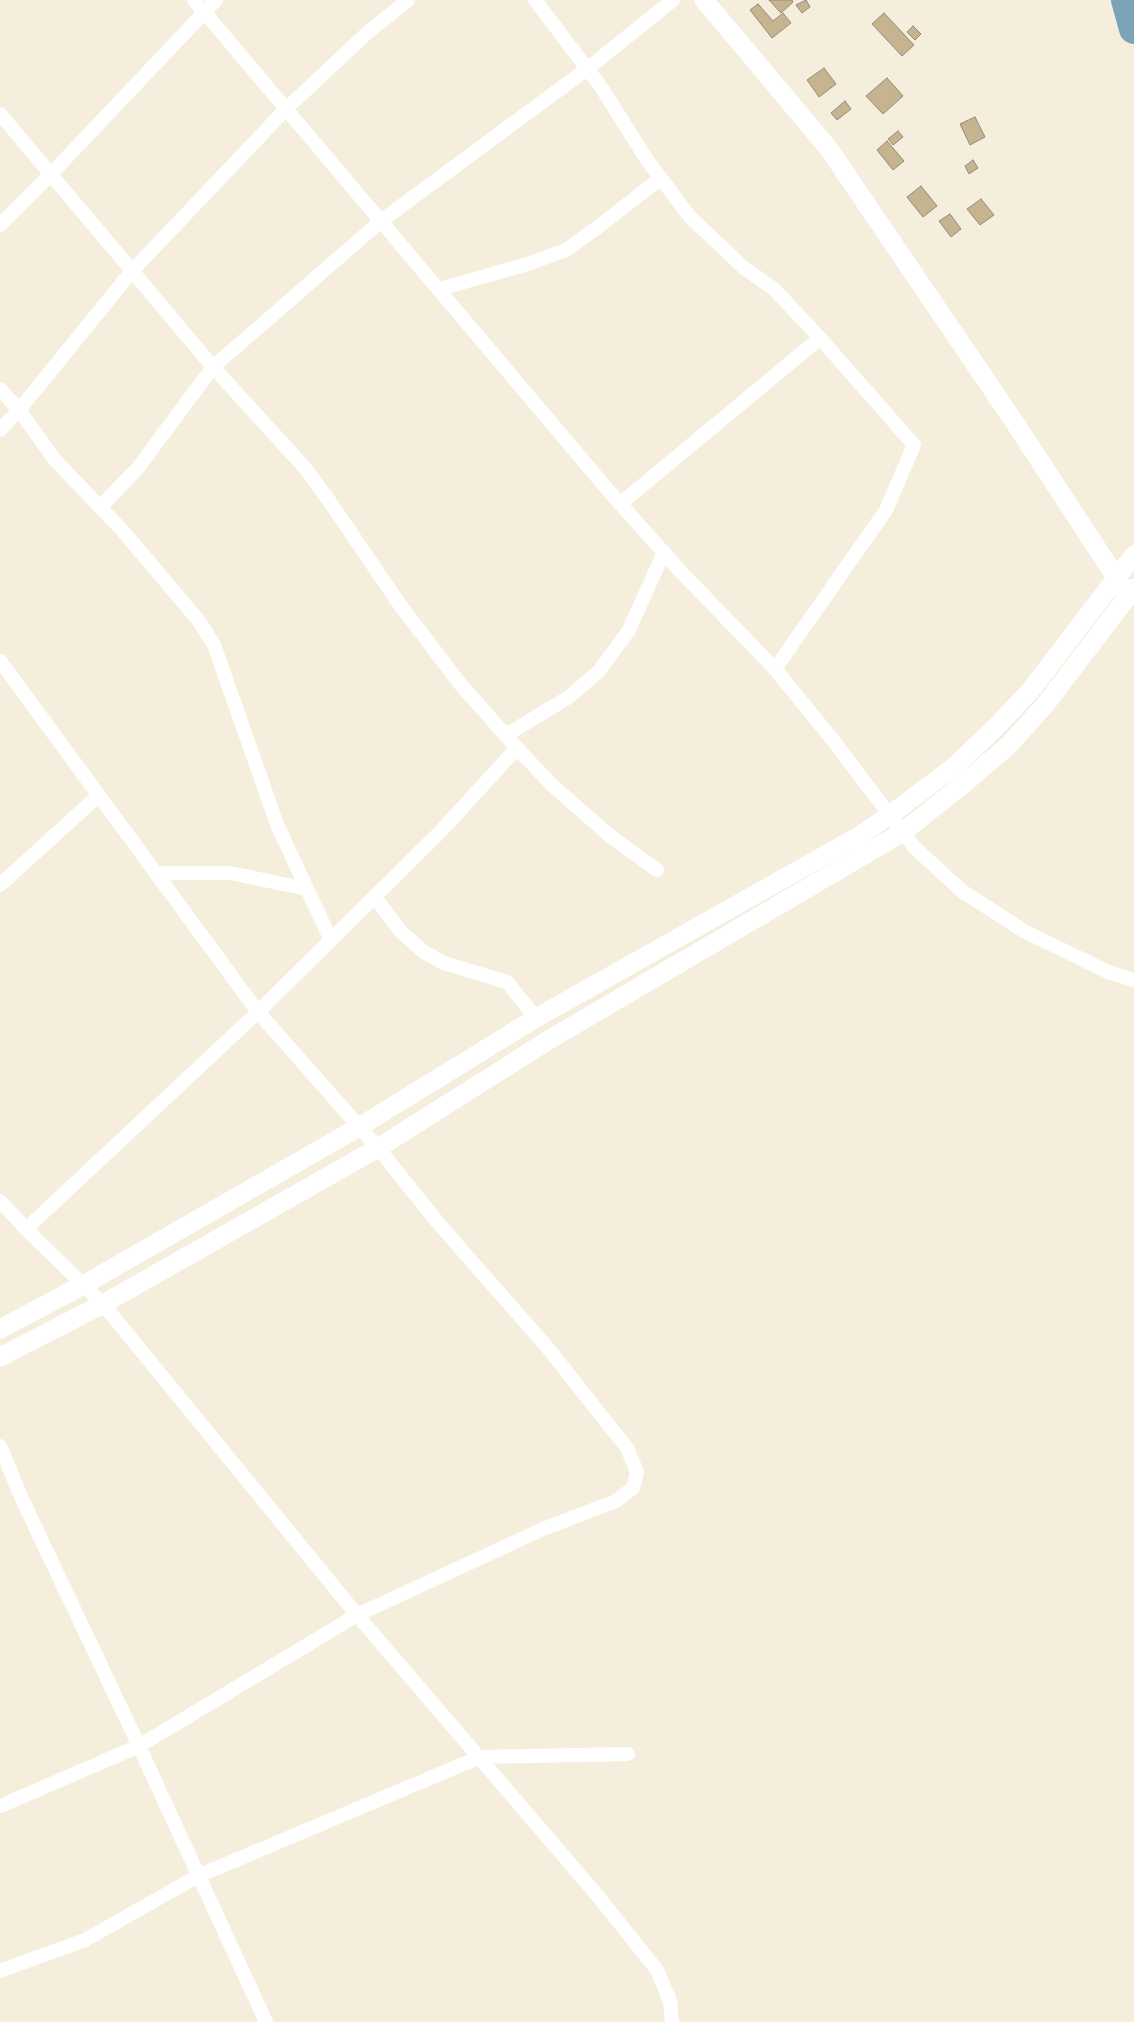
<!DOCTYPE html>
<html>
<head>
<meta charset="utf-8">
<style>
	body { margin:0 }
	canvas { display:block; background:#f6eedd }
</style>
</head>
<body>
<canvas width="1134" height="2022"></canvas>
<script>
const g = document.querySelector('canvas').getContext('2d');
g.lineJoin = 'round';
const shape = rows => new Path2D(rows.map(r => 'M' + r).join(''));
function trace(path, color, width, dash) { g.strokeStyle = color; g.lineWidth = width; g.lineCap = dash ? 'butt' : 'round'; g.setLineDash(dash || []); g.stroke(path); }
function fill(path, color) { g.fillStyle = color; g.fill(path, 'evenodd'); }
trace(shape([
	[1126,0,1134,29]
]), '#7ca4b7', 30);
const building = shape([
	[769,0,792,0,793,2,781,13,769,0],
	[806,0,810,7,802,13,796,5,806,0],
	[758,4,773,21,783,13,791,23,772,38,750,10,758,4],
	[884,13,914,45,902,56,872,24,884,13],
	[913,26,921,34,915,40,907,32,913,26],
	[824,68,836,84,819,97,807,80,824,68],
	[887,78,903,96,883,114,866,96,887,78],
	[845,101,851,109,837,120,831,113,845,101],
	[975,117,985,137,970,145,960,124,975,117],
	[898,131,903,137,893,145,888,139,898,131],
	[887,141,904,161,893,170,877,150,887,141],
	[973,160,978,168,969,174,965,166,973,160],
	[921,186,937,206,923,217,907,197,921,186],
	[981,199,994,215,980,225,967,209,981,199],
	[950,214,961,229,951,237,939,221,950,214]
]);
fill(building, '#c6b491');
trace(building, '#928b7c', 1);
trace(shape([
	[194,0,608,490,682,573,775,669,832,739,914,847,962,891,1024,931,1108,972,1134,980],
	[535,0,601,87,647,160,690,217,743,267,774,289,820,338,914,445,886,510,775,669],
	[0,114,213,367,305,468,330,502,400,605,461,685,517,748,552,785,610,836,657,870],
	[0,225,51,174,216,0],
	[439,289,528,264,566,250,602,224,661,178],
	[0,389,19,410,55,460,122,530,199,621,214,645,278,827,331,940],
	[0,430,19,410,132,271,286,109,367,33,408,0],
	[620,504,820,338],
	[100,507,137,469,213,367,381,221,587,69,673,0],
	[0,661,258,1012,378,1148,439,1224,547,1347,627,1448,637,1472,633,1488,616,1501,543,1529,357,1615,139,1746,0,1806],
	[506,735,569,697,600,670,629,630,664,552],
	[156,873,230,873,307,889],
	[0,885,99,795],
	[375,897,401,932,424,952,444,963,507,982,536,1018],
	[0,1201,26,1229,103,1304,357,1615,597,1895,657,1970,670,2001,672,2022],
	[26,1229,258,1012,441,831,517,748],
	[0,1446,22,1499,139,1746,266,2022],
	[0,1971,85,1940,198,1876,480,1757,628,1754]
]), '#fff', 14);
trace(shape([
	[704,0,829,149,1013,420,1123,588],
	[0,1329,85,1284,359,1127,536,1018,859,836,890,815,955,766,995,728,1030,691,1134,555],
	[0,1357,103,1304,378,1148,547,1041,903,832,967,781,1009,745,1045,705,1134,588]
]), '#fff', 19);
</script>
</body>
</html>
